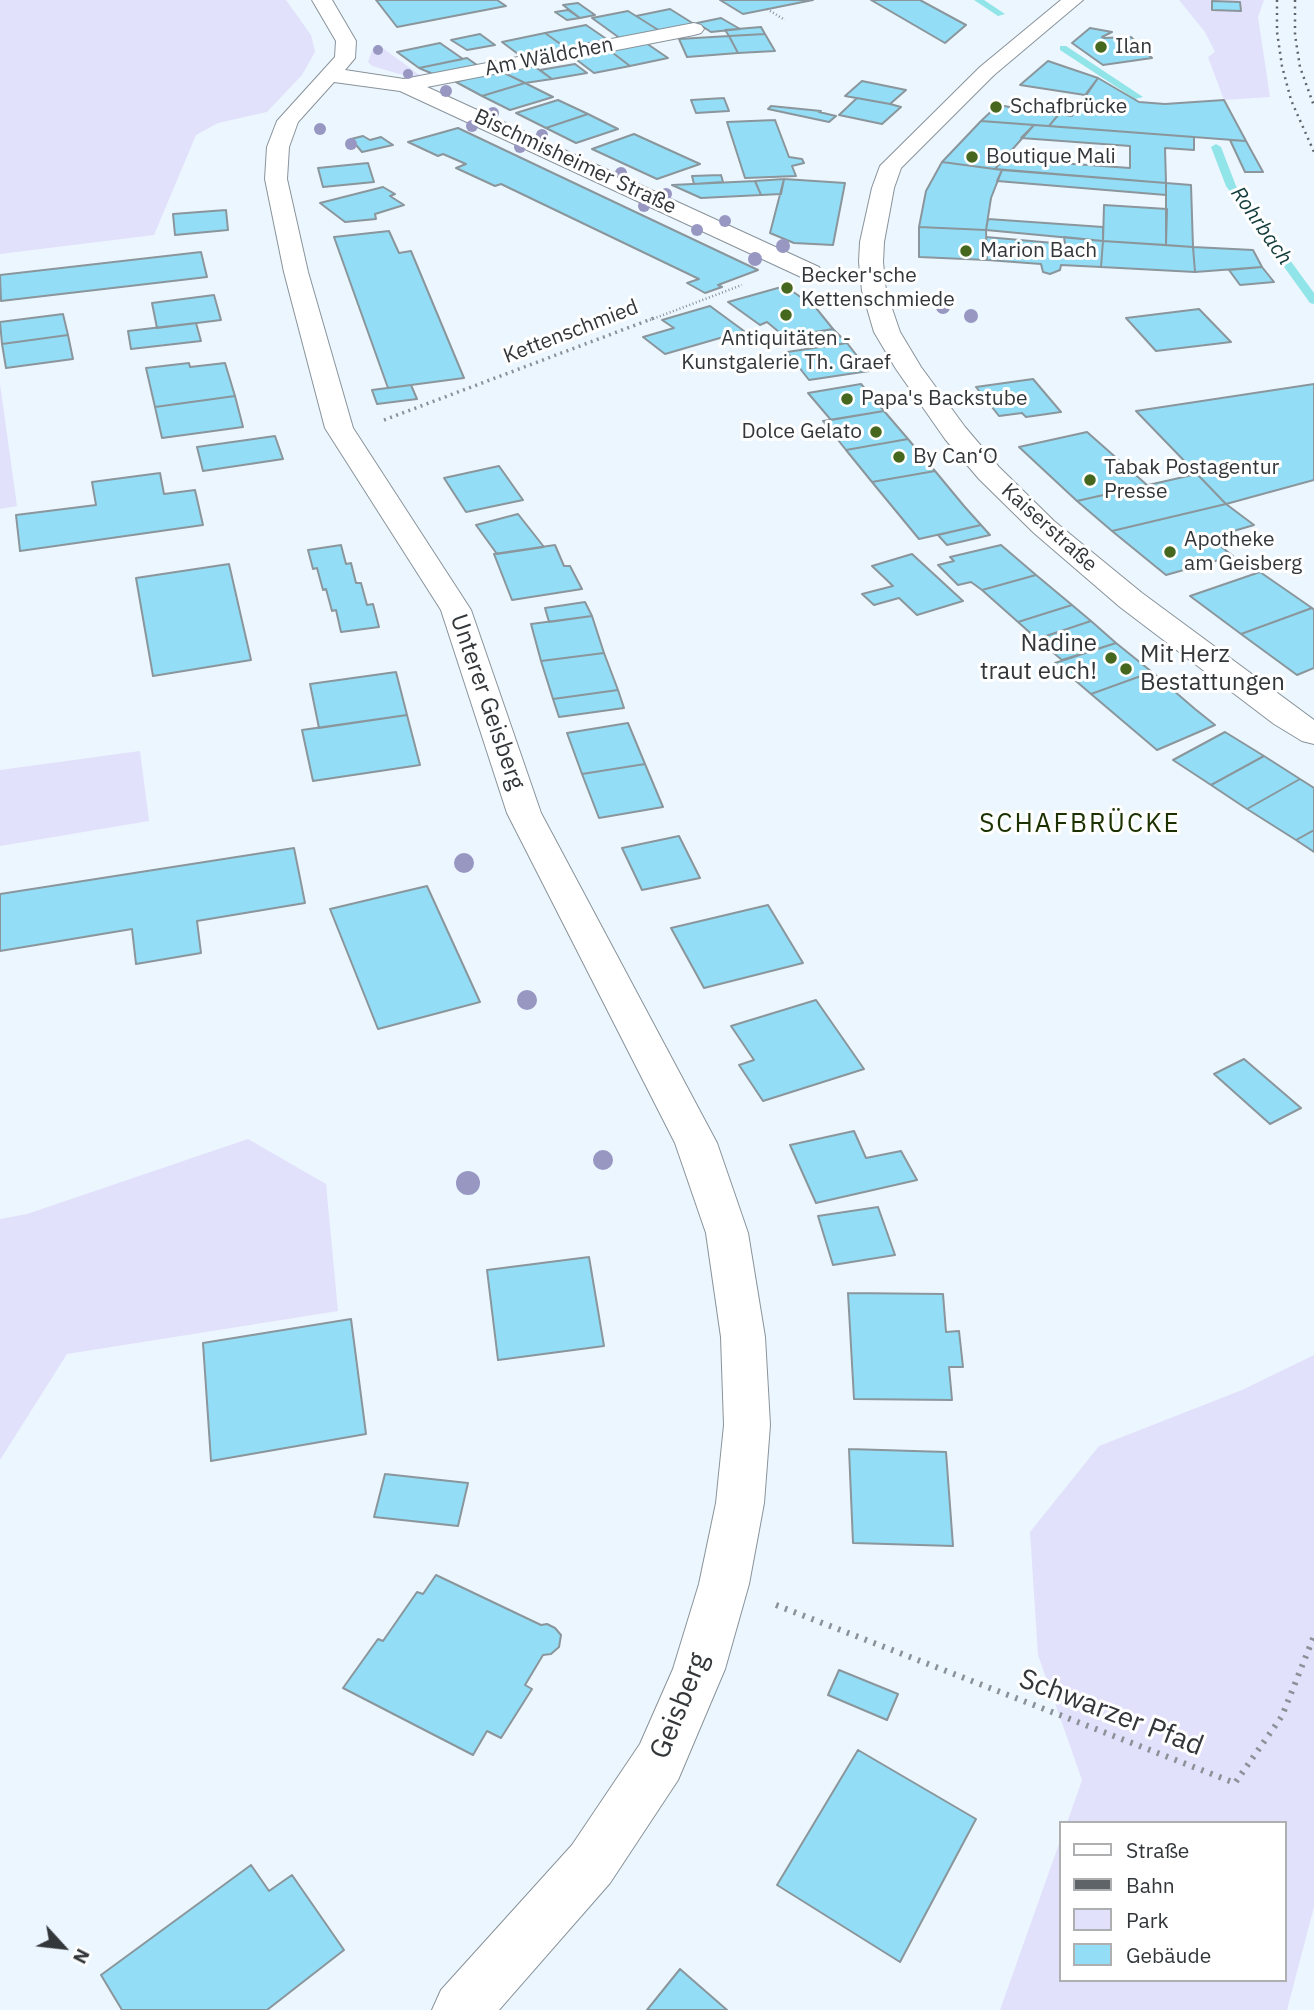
<!DOCTYPE html>
<html>
<head>
<meta charset="utf-8">
<style>
	body { margin:0 }
	#map { position:relative; width:1314px; height:2010px; overflow:hidden; background:#ecf6ff; font-family:"IBM Plex Sans",sans-serif }
	canvas { display:block }
	.legend { position:absolute; left:1059px; top:1821px; width:228px; height:161px; box-sizing:border-box; background:#fff; border:2px solid #adafb0; margin:0; padding:9px 12px; list-style:none; font-size:21px; color:#33373a }
	.legend li { display:flex; align-items:center; gap:14px; height:35px }
	.legend b { width:35px; border:2px solid #adafb0 }
	.north { position:absolute; left:28px; top:1912px; width:70px; height:70px; -webkit-text-stroke:5px #fff; paint-order:stroke; rotate:117deg; font-size:19px; font-weight:700; line-height:28px; text-align:center; color:#33373a }
	.north::after { content:''; display:block; margin:auto; width:24px; height:32px; background:#33373a; clip-path:polygon(50% 0,100% 100%,50% 72%,0 100%) }
</style>
</head>
<body>
<div id="map">
<canvas width="1314" height="2010"></canvas>
<ul class="legend">
<li><b style="height:9px;background:#fff"></b>Straße</li>
<li><b style="height:9px;background:#5f6468"></b>Bahn</li>
<li><b style="height:19px;background:#e2e1fc"></b>Park</li>
<li><b style="height:19px;background:#93def6"></b>Gebäude</li>
</ul>
<div class="north">N</div>
</div>
<script>
const g = document.querySelector('canvas').getContext('2d');
g.lineJoin = 'round';
function fill(path, color) { g.fillStyle = color; g.fill(path, 'evenodd'); }
const shape = rows => new Path2D(rows.map(r => 'M' + r).join(''));
function trace(path, color, width, dash) { g.strokeStyle = color; g.lineWidth = width; g.lineCap = dash ? 'butt' : 'round'; g.setLineDash(dash || []); g.stroke(path); }
function drawText(font, color, halo, rows, align = 'center') {
  g.font = font + ' "IBM Plex Sans",sans-serif'; g.lineWidth = 6; g.setLineDash([]); g.textBaseline = 'middle'; g.strokeStyle = halo; g.fillStyle = color; for (const [text, x, y, turn = 0] of rows) {
    g.save(); g.translate(x, y); g.rotate((+turn || 0) * Math.PI / 180); g.textAlign = isNaN(turn) ? turn : align; if (halo) g.strokeText(text, 0, 0); g.fillText(text, 0, 0); g.restore();
  }
}
fill(shape([
	[0,0,286,0,311,35,315,52,302,75,267,112,218,123,196,135,154,235,0,254],
	[1179,0,1264,0,1258,17,1270,97,1224,100,1208,57,1215,52,1205,32],
	[380,46,421,76,413,78,372,66,368,62,373,48],
	[0,384,17,506,0,509],
	[140,751,149,821,0,846,0,770],
	[248,1139,326,1184,338,1311,67,1354,0,1460,0,1219,27,1214],
	[1314,1355,1314,1907,1287,2010,1000,2010,1060,1841,1060,1980,1284,1980,1284,1823,1067,1823,1082,1780,1038,1655,1030,1532,1099,1446,1242,1390]
]), '#e2e1fc');
fill(shape([
	[974,0,984,0,1005,14,998,16,974,0],
	[1060,46,1066,46,1143,97,1135,99,1060,50,1060,46],
	[1216,144,1221,147,1236,186,1314,293,1314,304,1310,303,1226,186,1211,147,1216,144]
]), '#91e4e7');
const building = shape([
	[376,0,497,0,506,6,397,27,376,0],
	[720,0,813,0,743,14,720,0],
	[871,0,920,0,966,25,945,43,871,0],
	[1212,1,1240,2,1241,11,1212,10,1212,1],
	[578,3,595,15,580,18,563,5,578,3],
	[670,9,694,24,660,31,636,16,670,9],
	[568,10,580,18,567,20,555,12,568,10],
	[628,11,660,31,621,39,592,18,628,11],
	[721,18,740,29,711,32,697,23,721,18],
	[586,25,608,40,566,48,545,33,586,25],
	[761,27,765,34,729,36,725,30,761,27],
	[1090,28,1112,32,1102,37,1104,38,1131,37,1152,58,1103,65,1072,43,1090,28],
	[545,33,566,48,522,57,502,42,545,33],
	[480,34,495,45,467,50,451,40,480,34],
	[765,34,775,51,738,53,729,36,765,34],
	[729,36,738,53,687,57,679,39,729,36],
	[440,43,463,59,419,68,397,52,440,43],
	[646,43,668,58,630,66,609,50,646,43],
	[609,50,630,66,594,73,573,57,609,50],
	[467,58,477,65,433,74,419,68,467,58],
	[1048,61,1098,78,1085,95,1020,85,1048,61],
	[531,64,552,79,525,83,498,70,531,64],
	[575,64,587,73,552,79,540,70,575,64],
	[498,70,525,83,482,96,456,82,498,70],
	[1098,78,1139,102,1165,104,1224,100,1246,141,1049,126,1059,114,1072,116,1098,78],
	[862,81,906,90,890,104,845,96,862,81],
	[525,83,553,97,510,110,482,96,525,83],
	[724,98,729,111,696,113,691,100,724,98],
	[857,98,890,104,901,107,882,124,839,115,857,98],
	[558,100,588,114,546,128,516,113,558,100],
	[998,105,1027,110,1059,114,1049,126,981,121,998,105],
	[771,106,821,111,819,112,836,116,829,122,768,109,771,106],
	[588,114,618,129,576,143,546,128,588,114],
	[775,120,789,157,802,159,804,163,792,166,796,176,745,178,727,122,775,120],
	[981,121,1034,125,995,169,942,162,981,121],
	[1034,125,1194,137,1194,150,1165,148,1166,183,995,169,1003,159,1130,168,1130,146,1021,138,1034,125],
	[458,128,591,191,758,270,718,285,722,287,705,293,687,283,699,279,501,184,495,186,456,168,466,164,443,154,438,156,408,142,458,128],
	[634,134,700,164,657,179,592,149,634,134],
	[363,136,370,140,381,137,393,145,362,152,351,139,363,136],
	[1230,140,1246,141,1263,172,1245,172,1230,140],
	[942,162,1002,170,991,198,986,230,919,227,926,191,942,162],
	[368,163,374,182,323,187,318,168,368,163],
	[1002,170,1166,183,1166,195,997,181,1002,170],
	[721,175,723,182,694,184,692,176,721,175],
	[784,179,845,183,833,245,794,243,770,233,784,179],
	[784,179,781,194,761,195,755,181,784,179],
	[755,181,761,195,701,198,672,185,755,181],
	[1166,183,1191,185,1193,247,1166,245,1166,183],
	[383,187,395,194,390,196,404,205,375,214,376,219,345,222,320,203,383,187],
	[1104,205,1167,209,1166,245,1103,241,1104,205],
	[226,210,228,230,175,235,173,214,226,210],
	[988,219,1103,227,1103,241,986,230,988,219],
	[919,227,986,230,987,260,919,257,919,227],
	[389,231,399,253,411,251,464,378,388,388,334,237,389,231],
	[986,237,1065,244,1064,237,1103,241,1101,267,1061,265,1060,270,1050,274,1043,272,1041,264,987,260,986,237],
	[1103,241,1193,247,1195,272,1101,267,1103,241],
	[1193,247,1253,250,1262,267,1195,272,1193,247],
	[201,252,207,277,1,301,0,275,201,252],
	[1262,267,1274,282,1240,285,1229,270,1262,267],
	[785,286,816,308,833,329,785,337,767,322,760,325,728,302,785,286],
	[214,295,221,320,157,328,152,303,214,295],
	[710,306,744,331,665,354,643,337,674,328,662,320,710,306],
	[1199,309,1231,342,1156,351,1126,318,1199,309],
	[63,314,68,335,2,344,0,322,63,314],
	[196,323,201,341,131,349,128,331,196,323],
	[833,329,847,343,829,346,816,332,833,329],
	[68,335,73,359,6,368,2,344,68,335],
	[847,343,869,371,809,380,787,352,847,343],
	[189,363,190,367,225,363,235,396,155,407,146,368,189,363],
	[1033,379,1061,412,1026,417,1022,413,999,416,976,387,1033,379],
	[861,384,884,411,831,420,808,393,861,384],
	[1314,384,1314,480,1226,504,1136,411,1314,384],
	[411,385,417,399,377,404,372,390,411,385],
	[235,396,243,427,162,438,155,407,235,396],
	[884,411,908,439,846,450,823,421,884,411],
	[1087,432,1147,485,1077,501,1019,447,1087,432],
	[275,436,283,459,203,471,197,447,275,436],
	[908,439,935,471,872,482,846,450,908,439],
	[499,466,523,500,466,512,444,478,499,466],
	[935,471,964,506,981,525,919,539,872,482,935,471],
	[160,473,164,494,195,490,203,525,20,551,16,515,96,505,92,482,160,473],
	[1197,474,1226,504,1112,531,1077,501,1197,474],
	[1226,504,1254,525,1210,538,1233,556,1166,575,1112,531,1226,504],
	[518,514,544,547,497,554,476,525,518,514],
	[981,525,990,535,947,545,938,535,981,525],
	[341,545,346,564,351,563,356,583,361,583,367,605,373,604,379,627,341,632,336,610,332,611,326,589,323,590,317,568,313,569,308,550,341,545],
	[555,545,564,566,570,566,582,589,512,600,494,554,555,545],
	[1001,545,1036,575,982,590,971,582,958,585,938,565,954,561,950,557,1001,545],
	[912,554,963,601,917,615,899,598,874,605,862,594,893,586,872,566,912,554],
	[229,564,251,660,153,676,136,578,229,564],
	[1260,572,1312,608,1241,634,1190,596,1260,572],
	[1036,575,1072,605,1018,622,982,590,1036,575],
	[585,602,592,616,549,622,545,608,585,602],
	[1072,605,1091,621,1037,639,1018,622,1072,605],
	[1312,608,1314,610,1314,668,1297,675,1241,634,1312,608],
	[592,616,604,653,541,661,531,624,592,616],
	[1091,621,1116,643,1062,660,1037,639,1091,621],
	[1116,643,1152,672,1091,694,1055,663,1116,643],
	[604,653,618,690,553,699,541,661,604,653],
	[396,672,407,715,319,728,310,684,396,672],
	[1152,672,1195,709,1215,725,1157,750,1091,694,1152,672],
	[618,690,624,708,559,717,553,699,618,690],
	[407,715,420,765,313,781,302,730,407,715],
	[628,723,645,764,582,774,567,733,628,723],
	[1225,732,1264,756,1211,785,1173,760,1225,732],
	[1264,756,1300,779,1247,809,1211,785,1264,756],
	[645,764,663,807,599,818,582,774,645,764],
	[1300,779,1314,788,1314,830,1296,840,1247,809,1300,779],
	[1314,830,1314,852,1296,840,1314,830],
	[679,836,700,878,642,890,622,848,679,836],
	[294,848,305,903,197,921,201,953,136,964,132,929,0,951,0,894,294,848],
	[427,886,480,1002,378,1029,330,909,427,886],
	[768,905,803,963,704,988,671,928,768,905],
	[816,1000,864,1069,763,1101,739,1065,754,1060,731,1026,816,1000],
	[1244,1059,1301,1108,1270,1124,1214,1074,1244,1059],
	[854,1131,866,1158,901,1151,917,1180,816,1203,790,1145,854,1131],
	[878,1207,895,1255,833,1265,818,1216,878,1207],
	[589,1257,604,1346,498,1360,487,1270,589,1257],
	[848,1293,943,1294,946,1332,959,1331,963,1367,949,1367,952,1400,854,1399,848,1293],
	[351,1319,366,1434,211,1461,203,1343,351,1319],
	[849,1449,946,1452,953,1546,853,1543,849,1449],
	[385,1474,468,1483,458,1526,374,1517,385,1474],
	[436,1575,541,1625,547,1624,555,1628,561,1635,559,1647,551,1654,543,1655,525,1685,532,1689,501,1738,487,1731,473,1755,343,1688,378,1639,383,1641,417,1592,423,1594,436,1575],
	[839,1670,898,1694,887,1720,828,1695,839,1670],
	[858,1750,976,1819,900,1962,777,1885,858,1750],
	[251,1865,269,1891,292,1875,344,1950,267,2010,122,2010,101,1975,251,1865],
	[680,1969,727,2010,647,2010,680,1969]
]);
fill(building, '#93def6');
trace(building, '#8a969b', 2);
const minor = shape([
	[312,0,332,0,356,41,355,58,345,70,404,79,694,23,701,25,704,29,701,33,694,35,427,87,819,267,822,272,819,277,810,279,801,277,400,91,334,82,298,122,289,147,287,179,308,272,353,428,471,610,541,813,717,1143,748,1233,765,1337,770,1425,764,1503,749,1584,725,1669,678,1780,610,1883,499,2010,432,2010,441,1990,572,1845,640,1744,673,1669,699,1584,716,1503,724,1425,721,1337,706,1233,675,1143,507,813,441,610,325,428,284,272,265,179,267,147,277,121,335,57,336,41,312,0]
]);
const major = shape([
	[1061,0,1083,0,994,75,901,168,894,188,884,242,883,262,886,291,900,332,921,367,965,427,999,467,1054,521,1142,593,1314,720,1314,744,1302,741,1274,724,1120,607,1034,533,979,479,945,439,896,369,874,332,862,291,859,262,860,242,872,188,880,166,980,67,1061,0]
]);
trace(minor, '#89939a', 2);
trace(major, '#89939a', 2);
trace(shape([
	[767,9,785,20],
	[650,320,742,285]
]), '#8a9197', 2.5, [1, 2.5]);
trace(shape([
	[384,420,654,318]
]), '#8a9197', 3.5, [2, 4.5]);
trace(shape([
	[776,1605,1235,1783,1282,1716,1314,1636]
]), '#8a9197', 6, [2.5, 7]);
fill(minor, '#fff');
fill(major, '#fff');
trace(shape([
	[1277,0,1277,32,1282,66,1291,100,1314,152],
	[1295,0,1295,35,1300,67,1314,106]
]), '#5f6468', 2.5, [2, 4.5]);
g.fillStyle = '#9897c2';
for (const [x, y, r] of [
	[378,50,5],
	[408,74,5],
	[446,91,6],
	[493,113,6],
	[472,126,6],
	[320,129,6],
	[542,135,6],
	[351,144,6],
	[520,147,6],
	[621,173,6],
	[666,194,6],
	[644,206,6],
	[725,221,6],
	[697,230,6],
	[783,246,7],
	[755,259,7],
	[943,307,7],
	[971,316,7],
	[464,863,10],
	[527,1000,10],
	[603,1160,10],
	[468,1183,12]
]) { g.beginPath(); g.arc(x, y, r, 0, 2 * Math.PI); g.fill(); }
for (const [x, y, r, color] of [
	[1101,47,7,"#45671e"],
	[996,107,7,"#45671e"],
	[972,157,7,"#45671e"],
	[966,251,7,"#45671e"],
	[787,288,7,"#45671e"],
	[786,315,7,"#45671e"],
	[847,399,7,"#45671e"],
	[876,432,7,"#45671e"],
	[899,457,7,"#45671e"],
	[1090,480,7,"#45671e"],
	[1170,552,7,"#45671e"],
	[1111,658,7,"#45671e"],
	[1126,669,7,"#45671e"]
]) { const dot = new Path2D(); dot.arc(x, y, r, 0, 2 * Math.PI); g.fillStyle = color; g.fill(dot); trace(dot, '#fff', 2.5); }
drawText('21px', '#33373a', '#fff', [
	["Ilan",1115,47],
	["Schafbrücke",1010,107],
	["Boutique Mali",986,157],
	["Marion Bach",980,251],
	["Becker'sche",801,276],
	["Kettenschmiede",801,300],
	["Antiquitäten -",786,339,"center"],
	["Kunstgalerie Th. Graef",786,363,"center"],
	["Papa's Backstube",861,399],
	["Dolce Gelato",862,432,"right"],
	["By Can‘O",913,457],
	["Tabak Postagentur",1104,468],
	["Presse",1104,492],
	["Apotheke",1184,540],
	["am Geisberg",1184,564]
], 'left');
drawText('21px', '#33373a', '#fff', [
	["Am Wäldchen",549,57,-11],
	["Bischmisheimer Straße",575,162,25],
	["Kettenschmied",571,332,-21],
	["Kaiserstraße",1049,528,42]
]);
drawText('italic 21px', '#133c3d', '#fff', [
	["Rohrbach",1261,226,55]
]);
drawText('24px', '#33373a', '#fff', [
	["Nadine",1097,644],
	["traut euch!",1097,672],
	["Mit Herz",1140,655,"left"],
	["Bestattungen",1140,683,"left"]
], 'right');
drawText('24px', '#33373a', '#fff', [
	["Unterer Geisberg",487,702,71]
]);
g.letterSpacing = '2px';
drawText('26px', '#1b3100', '#fff', [
	["SCHAFBRÜCKE",1080,824]
]);
g.letterSpacing = '0px';
drawText('28px', '#33373a', '#fff', [
	["Geisberg",680,1706,-68],
	["Schwarzer Pfad",1111,1713,21]
]);
</script>
</body>
</html>
